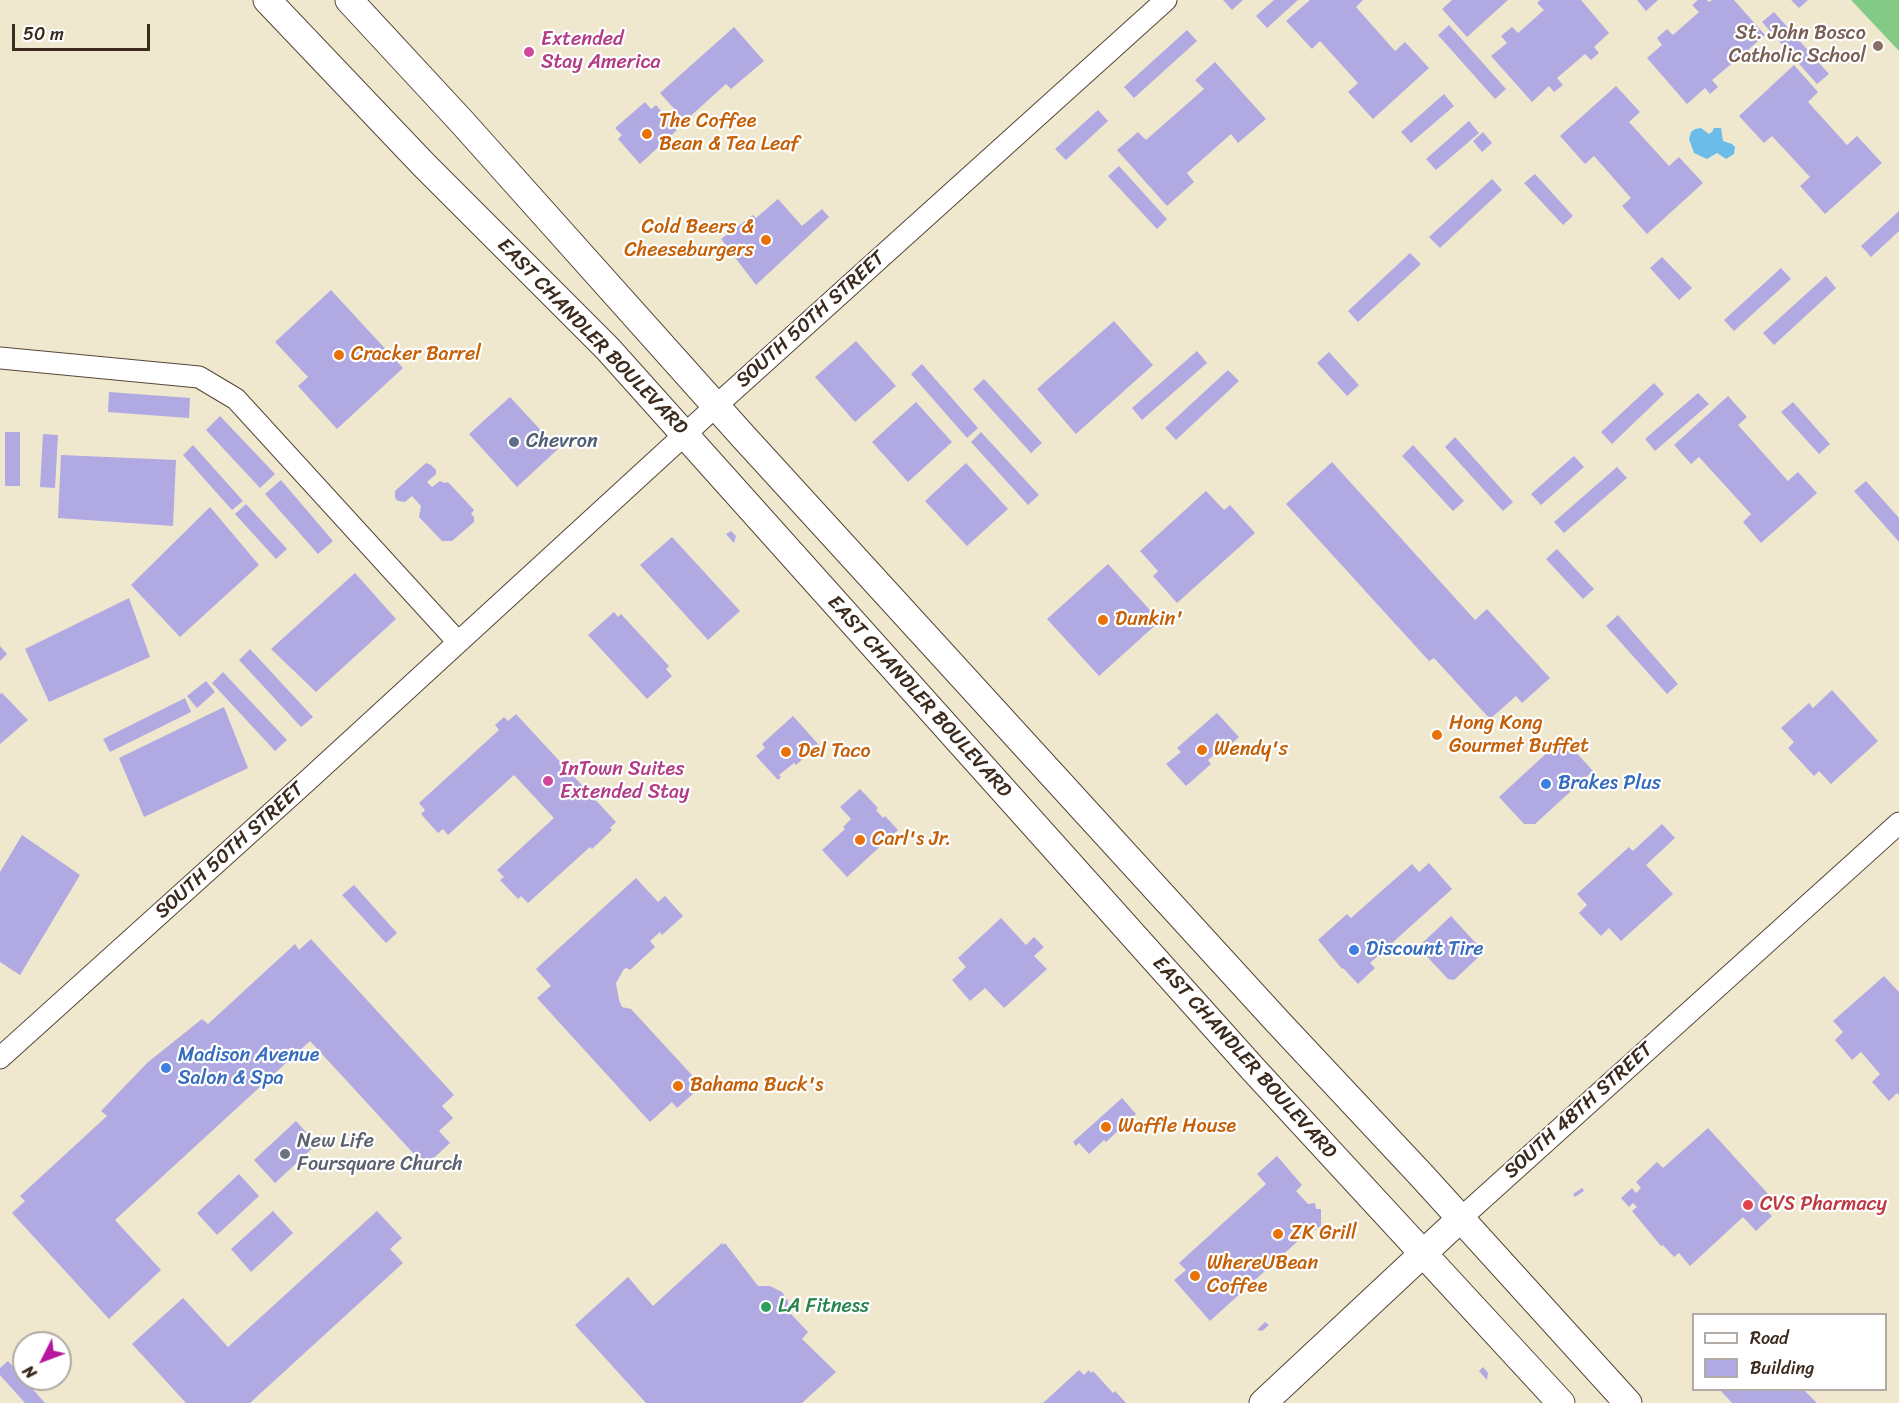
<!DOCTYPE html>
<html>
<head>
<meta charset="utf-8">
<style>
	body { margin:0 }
	#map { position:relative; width:1899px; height:1403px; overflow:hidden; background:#f0e8ce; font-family:Sriracha,sans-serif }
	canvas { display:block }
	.legend { position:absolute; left:1692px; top:1313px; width:195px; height:78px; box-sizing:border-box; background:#fff; border:2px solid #b1aaa5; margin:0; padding:8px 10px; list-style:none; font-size:18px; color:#3b2a1e }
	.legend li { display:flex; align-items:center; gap:12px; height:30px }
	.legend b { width:30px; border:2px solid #b1aaa5 }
	.north { position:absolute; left:12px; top:1331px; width:60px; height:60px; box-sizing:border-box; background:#fff; border:2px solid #b1aaa5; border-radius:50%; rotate:228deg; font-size:16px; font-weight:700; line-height:24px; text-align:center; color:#3b2a1e }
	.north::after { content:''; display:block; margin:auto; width:21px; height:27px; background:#b5179e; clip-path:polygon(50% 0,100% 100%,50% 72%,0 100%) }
	.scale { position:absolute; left:12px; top:24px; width:138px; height:27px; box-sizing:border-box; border:3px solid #3b2a1e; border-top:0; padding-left:8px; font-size:18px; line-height:21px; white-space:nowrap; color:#3b2a1e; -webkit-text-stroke:4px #fff; paint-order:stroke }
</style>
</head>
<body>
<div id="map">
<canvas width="1899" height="1403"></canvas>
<ul class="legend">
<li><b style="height:8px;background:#fff"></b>Road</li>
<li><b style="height:16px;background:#b1a9e2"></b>Building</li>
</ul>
<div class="north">N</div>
<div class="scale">50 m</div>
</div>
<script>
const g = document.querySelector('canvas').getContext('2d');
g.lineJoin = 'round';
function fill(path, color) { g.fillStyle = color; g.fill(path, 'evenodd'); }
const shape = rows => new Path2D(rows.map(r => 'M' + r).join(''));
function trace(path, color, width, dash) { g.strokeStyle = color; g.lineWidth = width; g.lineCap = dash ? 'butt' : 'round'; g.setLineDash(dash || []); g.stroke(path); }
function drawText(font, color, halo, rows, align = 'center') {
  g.font = font + ' Sriracha,sans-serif'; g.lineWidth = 4.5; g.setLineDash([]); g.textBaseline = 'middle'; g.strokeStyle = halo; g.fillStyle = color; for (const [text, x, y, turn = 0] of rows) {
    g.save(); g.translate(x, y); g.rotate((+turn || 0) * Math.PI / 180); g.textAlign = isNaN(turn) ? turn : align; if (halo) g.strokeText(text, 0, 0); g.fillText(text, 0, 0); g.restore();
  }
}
fill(shape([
	[1851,0,1899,0,1899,51]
]), '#83ca86');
fill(shape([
	[1701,128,1709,134,1712,132,1714,128,1721,128,1723,141,1732,144,1735,147,1734,154,1726,159,1717,153,1707,159,1694,153,1689,139,1691,132,1695,129]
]), '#6cbce7');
fill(shape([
	[1223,0,1243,0,1232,10],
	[1274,0,1298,0,1267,28,1256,16],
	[1310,0,1363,0,1356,7,1395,51,1405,42,1429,68,1373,119,1348,92,1358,83,1320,41,1312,49,1286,21],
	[1452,0,1508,0,1467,37,1442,9],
	[1540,0,1581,0,1609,33,1594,47,1599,53,1591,60,1585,54,1557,78,1563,85,1554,92,1549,86,1532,102,1491,56,1507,43,1501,36,1512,27,1518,33,1544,10,1537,3],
	[1637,0,1658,0,1646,11],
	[1698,0,1707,0,1709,2,1712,0,1734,0,1765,35,1749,49,1754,55,1746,62,1741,56,1712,80,1718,87,1710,94,1705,88,1687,104,1647,58,1662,45,1657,38,1667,29,1673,35,1699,12,1692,5],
	[1791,0,1808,0,1799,8],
	[1774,12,1829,74,1817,84,1762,22],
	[1449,25,1506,89,1495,99,1438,35],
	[734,27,764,61,731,89,726,84,685,121,660,93],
	[1187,30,1197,41,1134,98,1124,87],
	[1215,62,1266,119,1238,143,1231,134,1187,173,1194,182,1167,206,1117,150,1138,132,1146,140,1204,89,1195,80],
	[1794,65,1818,92,1808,102,1847,145,1857,136,1882,163,1825,214,1800,186,1810,177,1772,136,1764,143,1739,116],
	[1616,86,1640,112,1629,122,1669,166,1679,157,1703,183,1647,234,1622,206,1631,198,1594,156,1585,164,1560,136],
	[1444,94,1454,106,1411,143,1401,132],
	[645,102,651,109,656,105,677,130,640,164,618,139,622,135,615,128],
	[1098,110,1108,121,1066,160,1055,149],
	[1469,121,1479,133,1436,170,1426,159],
	[1483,132,1492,143,1482,152,1473,141],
	[1119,166,1167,219,1157,229,1108,176],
	[1535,174,1573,216,1563,225,1524,183],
	[1492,179,1502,190,1440,248,1429,237],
	[778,199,802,226,822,209,829,217,756,285,721,239,753,215,756,218],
	[1899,211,1899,231,1871,257,1861,246],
	[1410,253,1421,264,1358,322,1348,311],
	[1662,257,1692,288,1679,300,1650,268],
	[1781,268,1791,279,1734,331,1724,320],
	[1826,276,1836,288,1774,345,1763,333],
	[331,290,403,368,337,429,298,386,308,377,275,342],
	[1114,321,1153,365,1076,434,1037,389],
	[856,341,896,386,855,422,815,377],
	[1197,351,1207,363,1142,420,1132,408],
	[1329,352,1359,385,1347,396,1317,363],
	[922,364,978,428,967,438,911,374],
	[1228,370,1239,381,1176,440,1165,428],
	[984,379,1042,443,1031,453,973,389],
	[1654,383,1664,394,1612,444,1601,432],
	[109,392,190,398,189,418,108,412],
	[1698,393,1709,404,1655,451,1645,439],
	[1728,396,1747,417,1738,425,1788,481,1798,472,1817,493,1761,543,1743,522,1751,514,1699,457,1691,464,1674,445],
	[510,397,558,449,517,487,469,434],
	[916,402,952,442,908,482,872,442],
	[1793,402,1830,444,1819,454,1781,412],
	[220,416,275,474,260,488,206,430],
	[5,432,20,432,20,486,5,486],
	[981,432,1039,495,1028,505,971,442],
	[43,434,58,435,55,488,40,487],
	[1455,437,1513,502,1503,511,1445,447],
	[193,445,243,501,232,510,183,455],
	[1413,445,1464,501,1453,511,1402,456],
	[61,455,176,460,173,526,58,518],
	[1574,456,1584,467,1541,505,1531,494],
	[1332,462,1475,620,1487,609,1550,678,1522,703,1516,696,1490,719,1434,658,1429,661,1286,504],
	[426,463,431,465,436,470,436,474,427,482,432,487,440,481,445,483,448,482,474,510,471,514,474,517,474,522,452,541,442,541,419,517,421,506,412,496,405,502,398,501,395,498,395,491],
	[966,463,1008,509,967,546,925,501],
	[1617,467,1627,478,1564,533,1554,522],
	[281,480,333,541,318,554,265,494],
	[1866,481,1899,518,1899,542,1854,491],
	[1206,491,1224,510,1230,505,1255,533,1177,603,1153,576,1158,571,1140,551],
	[246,504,287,549,276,559,235,514],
	[210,507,259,565,180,637,131,585],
	[731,531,736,536,734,543,726,534],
	[672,537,740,611,708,640,640,565],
	[1557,549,1594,589,1583,599,1546,559],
	[1108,564,1160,621,1099,676,1047,619],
	[355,573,396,619,316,692,271,649],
	[129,598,150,657,49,702,25,649],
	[614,612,618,617,621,614,669,666,666,669,672,676,647,699,588,635],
	[1618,615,1678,684,1667,694,1606,626],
	[0,646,7,654,0,661],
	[250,649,313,717,301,727,239,660],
	[223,672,287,740,275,751,212,683],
	[206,681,215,692,197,708,187,696],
	[1832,690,1878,741,1831,784,1819,771,1814,776,1788,748,1794,742,1781,728,1809,703,1813,708],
	[2,693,28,720,0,744,0,694],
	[185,698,191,712,110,752,103,739],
	[224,707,248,768,144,817,119,758],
	[1217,713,1239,737,1218,756,1215,754,1208,760,1211,764,1186,786,1166,764,1181,752,1177,748],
	[516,714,616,822,610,828,612,830,592,849,590,847,528,903,521,896,518,899,500,880,504,877,497,870,554,818,514,775,448,835,443,829,438,833,421,814,425,810,419,803,499,730,495,725,504,717,508,721],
	[793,716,819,745,796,765,794,763,779,775,781,777,778,780,756,756,765,748,762,744],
	[1563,738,1593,771,1535,824,1524,824,1499,797],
	[860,789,878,808,876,810,883,818,885,816,898,830,847,877,822,850,845,829,843,827,851,819,840,807],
	[1662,824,1675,838,1646,865,1673,894,1621,941,1609,928,1601,936,1579,913,1587,905,1577,894,1629,847,1633,851],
	[22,835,80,875,20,975,0,962,0,872],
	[1429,863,1452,889,1370,963,1375,968,1358,984,1343,968,1342,969,1318,940,1347,914,1351,918,1412,864,1419,872],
	[636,878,658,902,665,896,683,916,662,935,660,932,650,941,655,947,630,970,627,968,624,969,616,983,619,1000,622,1007,631,1009,702,1086,677,1108,672,1102,650,1122,537,998,551,986,536,969],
	[354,885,397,933,386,943,342,895],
	[1451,916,1484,952,1454,980,1448,979,1418,947],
	[1001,918,1026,945,1034,937,1044,947,1034,956,1047,969,1004,1008,985,988,970,1001,952,980,966,967,958,958],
	[311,939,454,1095,442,1106,453,1118,439,1131,450,1143,425,1166,310,1041,115,1220,161,1270,109,1319,12,1213,25,1201,20,1196,107,1116,101,1111,147,1063,202,1019,208,1024,295,944,299,950],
	[1884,976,1899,992,1899,1095,1897,1093,1889,1101,1872,1082,1880,1074,1861,1052,1852,1060,1835,1040,1843,1032,1833,1021],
	[1122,1098,1136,1114,1106,1142,1104,1140,1089,1154,1079,1143,1076,1146,1073,1142],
	[296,1121,317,1144,275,1183,254,1160],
	[1708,1128,1769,1195,1759,1203,1772,1216,1756,1231,1743,1217,1690,1266,1679,1253,1674,1257,1663,1245,1661,1246,1632,1211,1637,1207,1633,1203,1629,1207,1621,1198,1632,1188,1636,1193,1641,1188,1636,1182,1657,1162,1663,1168],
	[1277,1156,1302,1185,1296,1191,1308,1204,1315,1203,1316,1209,1321,1209,1321,1227,1316,1227,1316,1230,1310,1230,1210,1321,1174,1280,1186,1270,1179,1263,1266,1184,1257,1174],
	[239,1174,259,1196,217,1235,197,1213],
	[1582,1188,1584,1191,1575,1197,1573,1194],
	[273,1211,293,1233,251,1272,231,1249],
	[377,1211,402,1238,390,1249,403,1263,250,1403,186,1403,132,1344,183,1298,228,1347],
	[722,1243,723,1245,725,1243,758,1286,770,1286,782,1292,788,1301,789,1312,808,1332,802,1339,836,1372,802,1403,646,1403,575,1325,628,1277,653,1306],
	[1265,1322,1269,1325,1262,1331,1257,1330],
	[8,1361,45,1403,25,1403,0,1375,0,1368],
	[1483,1367,1488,1373,1487,1380,1479,1371],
	[1079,1370,1084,1375,1089,1370,1091,1373,1093,1371,1113,1393,1115,1391,1126,1403,1043,1403],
	[1720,1390,1804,1390,1817,1403,1732,1403]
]), '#b1a9e2');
const minor = shape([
	[0,358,199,377,236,399,458,642],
	[0,1058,307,781,717,405,1166,0],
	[1460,1219,1899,823]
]);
const major = shape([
	[267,0,424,165,608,349,1253,1069,1561,1403],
	[349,0,462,122,741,434,1277,1021,1423,1177,1628,1403],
	[1263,1403,1460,1219]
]);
trace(minor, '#564638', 23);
trace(major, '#564638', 29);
trace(minor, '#fff', 21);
trace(major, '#fff', 27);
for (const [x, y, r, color] of [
	[1878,46,6,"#8d6e63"],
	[529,52,6,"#d1479c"],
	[647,134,6,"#e8710a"],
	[766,240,6,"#e8710a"],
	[339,355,6,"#e8710a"],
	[514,442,6,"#5c6f8a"],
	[1103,620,6,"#e8710a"],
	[1437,735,6,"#e8710a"],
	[1202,750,6,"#e8710a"],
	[786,752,6,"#e8710a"],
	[548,781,6,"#d1479c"],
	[1546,784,6,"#3f7fe0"],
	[860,840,6,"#e8710a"],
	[1354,950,6,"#3f7fe0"],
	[166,1068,6,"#3f7fe0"],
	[678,1086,6,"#e8710a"],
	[1106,1127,6,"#e8710a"],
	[285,1154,6,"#6b7280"],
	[1748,1205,6,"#e0444e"],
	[1278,1234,6,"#e8710a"],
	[1195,1276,6,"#e8710a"],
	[766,1307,6,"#2e9e5b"]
]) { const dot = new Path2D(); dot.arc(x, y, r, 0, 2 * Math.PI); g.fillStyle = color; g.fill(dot); trace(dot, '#fff', 2); }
drawText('20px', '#785e54', '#fff', [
	["St. John Bosco",1866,34],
	["Catholic School",1866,57]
], 'right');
drawText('20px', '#b23c85', '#fff', [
	["Extended",541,40],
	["Stay America",541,63],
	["InTown Suites",560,770],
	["Extended Stay",560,793]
], 'left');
drawText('20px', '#c56008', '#fff', [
	["The Coffee",659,122],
	["Bean & Tea Leaf",659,145],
	["Cold Beers &",754,228,"right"],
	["Cheeseburgers",754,251,"right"],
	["Cracker Barrel",351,355],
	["Dunkin'",1115,620],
	["Hong Kong",1449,724],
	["Gourmet Buffet",1449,747],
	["Wendy's",1214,750],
	["Del Taco",798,752],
	["Carl's Jr.",872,840],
	["Bahama Buck's",690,1086],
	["Waffle House",1118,1127],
	["ZK Grill",1290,1234],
	["WhereUBean",1207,1264],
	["Coffee",1207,1287]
], 'left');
drawText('20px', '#3b2a1e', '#fff', [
	["SOUTH 50TH STREET",811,320,-42],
	["EAST CHANDLER BOULEVARD",592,337,46],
	["EAST CHANDLER BOULEVARD",919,697,48],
	["SOUTH 50TH STREET",230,851,-42],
	["EAST CHANDLER BOULEVARD",1244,1058,48],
	["SOUTH 48TH STREET",1579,1111,-42]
]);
drawText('20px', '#4e5e75', '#fff', [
	["Chevron",526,442]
], 'left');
drawText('20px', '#366cbe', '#fff', [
	["Brakes Plus",1558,784],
	["Discount Tire",1366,950],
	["Madison Avenue",178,1056],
	["Salon & Spa",178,1079]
], 'left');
drawText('20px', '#5b616d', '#fff', [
	["New Life",297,1142],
	["Foursquare Church",297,1165]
], 'left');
drawText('20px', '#be3a42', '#fff', [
	["CVS Pharmacy",1760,1205]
], 'left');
drawText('20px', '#27864d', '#fff', [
	["LA Fitness",778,1307]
], 'left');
</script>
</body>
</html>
